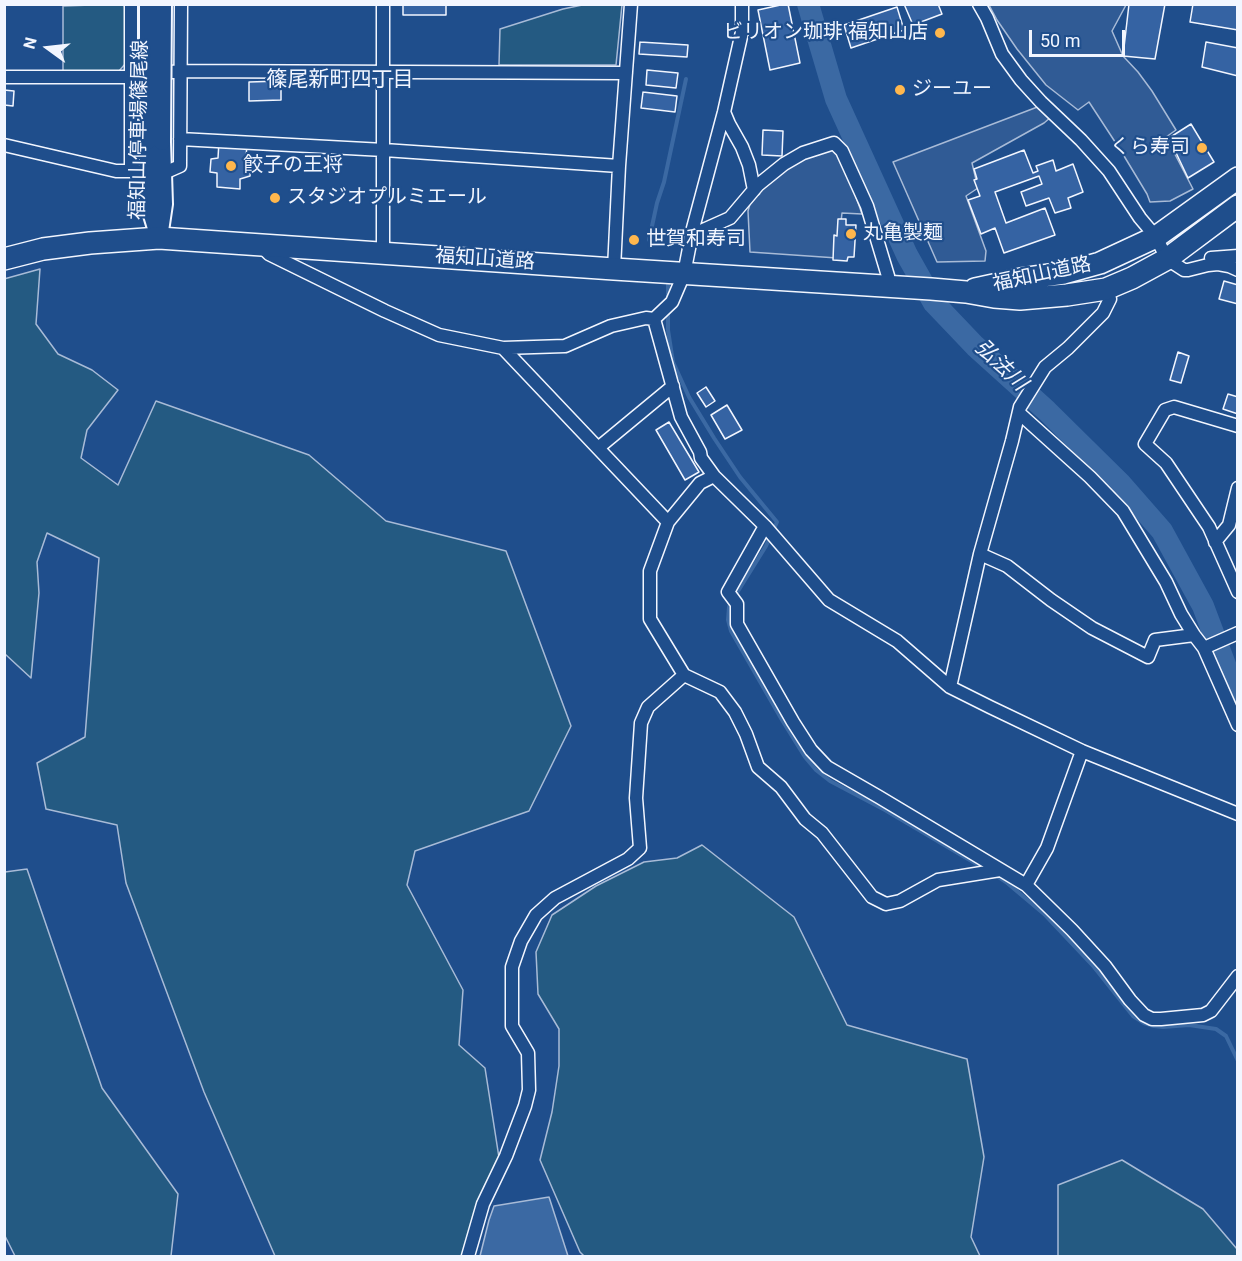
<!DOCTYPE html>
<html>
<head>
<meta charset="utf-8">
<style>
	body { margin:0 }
	#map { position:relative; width:1242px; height:1261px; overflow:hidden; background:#1f4e8c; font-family:Roboto,sans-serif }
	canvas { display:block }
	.frame { position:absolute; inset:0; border:6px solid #f2f6ff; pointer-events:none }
	.north { position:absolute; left:18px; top:18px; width:60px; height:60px; -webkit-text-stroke:4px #1f4e8c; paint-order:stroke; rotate:285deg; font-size:16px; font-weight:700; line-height:24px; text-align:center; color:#f2f6ff }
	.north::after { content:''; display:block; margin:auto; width:21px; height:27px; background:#f2f6ff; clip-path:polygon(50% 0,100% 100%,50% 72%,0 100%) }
	.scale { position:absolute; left:1029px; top:30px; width:96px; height:27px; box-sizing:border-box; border:3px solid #f2f6ff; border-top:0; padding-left:8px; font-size:18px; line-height:21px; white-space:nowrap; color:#f2f6ff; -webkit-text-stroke:4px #1f4e8c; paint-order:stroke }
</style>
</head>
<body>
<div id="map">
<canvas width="1242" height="1261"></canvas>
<div class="frame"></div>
<div class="north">N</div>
<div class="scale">50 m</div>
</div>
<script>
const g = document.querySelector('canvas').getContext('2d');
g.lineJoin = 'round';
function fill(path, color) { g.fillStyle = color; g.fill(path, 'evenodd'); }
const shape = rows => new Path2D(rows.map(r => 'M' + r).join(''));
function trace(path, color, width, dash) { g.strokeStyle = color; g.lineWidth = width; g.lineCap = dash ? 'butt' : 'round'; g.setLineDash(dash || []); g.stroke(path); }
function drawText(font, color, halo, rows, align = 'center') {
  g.font = font + ' Roboto,"Noto Sans JP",sans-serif'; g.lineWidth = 4.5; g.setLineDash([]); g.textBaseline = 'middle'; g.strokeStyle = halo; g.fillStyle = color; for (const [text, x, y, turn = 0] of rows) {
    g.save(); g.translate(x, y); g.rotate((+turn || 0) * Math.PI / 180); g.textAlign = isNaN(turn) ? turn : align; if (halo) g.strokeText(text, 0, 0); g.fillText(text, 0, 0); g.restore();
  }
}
const green = shape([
	[120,4,125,6,126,63,119,71,63,71,63,6,120,4],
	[587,4,622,5,616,65,499,65,500,29,563,9,587,4],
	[40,269,36,324,58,354,92,370,118,390,87,430,81,458,118,485,156,401,309,455,386,521,506,551,571,726,529,811,415,851,407,885,463,990,459,1045,485,1068,500,1164,466,1256,275,1256,204,1092,126,883,117,825,46,809,37,763,85,737,99,558,47,533,37,562,39,593,31,678,5,654,4,279,40,269],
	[702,845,794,917,847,1025,967,1059,984,1157,971,1237,980,1256,584,1256,580,1252,540,1160,552,1112,559,1066,559,1029,538,994,536,952,552,915,596,886,644,862,677,858,702,845],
	[27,869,102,1088,178,1194,171,1256,15,1256,5,1236,5,872,27,869],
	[1122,1160,1203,1209,1237,1249,1237,1256,1058,1256,1058,1185,1122,1160]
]);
fill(green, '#245a82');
trace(green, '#a8bbd7', 1.5);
const parking = shape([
	[989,5,1126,5,1112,31,1123,56,1138,72,1152,91,1176,130,1166,137,1193,189,1170,201,1150,202,1147,194,1121,151,1089,102,1078,110,1046,85,1017,49,997,20,989,5],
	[1040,106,1051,117,1044,123,972,163,978,188,966,196,986,251,985,261,937,262,893,162,1040,106],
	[834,143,850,180,862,214,842,213,837,258,750,252,748,211,754,190,768,178,834,143]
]);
fill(parking, '#305b95');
trace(parking, '#a8bbd7', 1.5);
const water = shape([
	[549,1197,568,1256,480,1256,489,1220,494,1206,549,1197]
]);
fill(water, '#3b69a3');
trace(water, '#a8bbd7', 1.5);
trace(shape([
	[649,240,657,203,664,182,686,79],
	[668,300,668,281],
	[668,311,668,330,673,362,689,397,714,438,740,477,777,522,766,546,735,596],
	[731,602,729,607,728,620,731,631,782,720,805,757,816,770,830,781,885,810,985,869],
	[994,874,1006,882,1044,914,1094,967,1133,1016,1144,1023,1154,1026,1163,1027,1189,1025,1216,1029,1226,1036,1238,1061]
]), '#3b69a3', 4);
trace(shape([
	[808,4,836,99,907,255,934,303,975,346,1047,411,1120,483,1162,531,1203,606,1238,699]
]), '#3b69a3', 22);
const building = shape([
	[403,4,446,4,446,15,403,15,403,4],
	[785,4,788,4,800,63,770,70,758,10,785,4],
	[904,4,938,4,942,14,913,25,904,4],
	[1129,4,1165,4,1155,59,1123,56,1129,4],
	[1193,4,1238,4,1238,30,1190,22,1193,4],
	[897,7,904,30,851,48,844,25,897,7],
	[640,42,688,45,687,57,639,54,640,42],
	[1206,42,1238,48,1238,76,1202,67,1206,42],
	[647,70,678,73,676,88,646,85,647,70],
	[281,81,281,100,249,101,249,82,281,81],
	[4,90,14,91,13,106,4,105,4,90],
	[643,92,677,96,675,112,641,108,643,92],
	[1191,124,1214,162,1188,178,1169,138,1191,124],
	[763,130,783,131,782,156,762,155,763,130],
	[219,141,247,144,246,158,252,158,250,176,240,179,240,189,217,187,217,173,210,172,211,159,218,158,219,141],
	[1024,150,1033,173,1038,171,1036,166,1053,160,1056,171,1073,164,1083,192,1068,198,1071,208,1055,213,1049,198,1026,206,1021,192,1042,184,1039,176,995,192,1006,223,1045,208,1055,235,1004,253,995,228,981,234,968,200,980,196,974,180,977,179,974,169,1024,150],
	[838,219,846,219,846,225,856,225,854,257,848,257,847,261,833,260,834,235,837,236,838,219],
	[1224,281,1238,285,1238,304,1219,299,1224,281],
	[1178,352,1189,356,1181,383,1170,380,1178,352],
	[706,387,715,401,706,407,697,393,706,387],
	[1228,394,1238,397,1238,414,1223,409,1228,394],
	[727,405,742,430,725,439,711,415,727,405],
	[669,422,699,472,685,480,656,430,669,422]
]);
fill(building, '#3563a3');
trace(building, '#f2f6ff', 1.5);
const street = shape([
	[131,4,131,171],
	[979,4,987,18,1002,54,1021,80,1041,102,1081,140,1109,171,1140,218,1156,237,1167,259,1184,270,1188,270,1208,265,1218,264,1229,266,1238,270],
	[4,77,131,77,180,71,626,73],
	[724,112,729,124,742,147,749,165,754,190],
	[180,139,384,150,619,166],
	[4,145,116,171,138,171],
	[164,173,180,166,181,4],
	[692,235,730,218,758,185,784,164,803,153,834,143,842,151,867,206,888,276,887,287],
	[261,246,269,254,385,311,439,335,503,348,565,346,611,326,646,318,654,319],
	[383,253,383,4],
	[1211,258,1238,256],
	[614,269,619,166,631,4],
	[654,319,681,417,700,452,701,458,714,476,765,526,829,600,897,641,950,687,990,707,1082,751,1238,814],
	[654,319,672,302,684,274,693,228,724,112,742,32,742,4],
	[503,348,668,522],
	[1019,413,1090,477,1123,511,1166,582,1181,614,1194,635,1204,648,1238,725],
	[1238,426,1174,407,1165,410,1145,444,1166,463,1209,527,1238,592],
	[598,448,673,386],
	[714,476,700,483,668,522,650,571,650,619,684,675,720,692,735,712,746,734,758,767,781,787,805,819,822,833,872,897,886,904,900,901,938,880,1000,870],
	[765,526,728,592,737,604,737,624,793,722,811,750,827,767,879,797,1026,885,1072,930,1105,966,1130,1000,1144,1015,1152,1019,1161,1019,1203,1015,1211,1011,1238,976],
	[1215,542,1229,525,1238,488],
	[980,554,1007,566,1051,600,1092,628,1148,657,1155,640,1194,635],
	[1204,648,1238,633],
	[950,687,980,554,1012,441,1020,407,1045,367,1068,348,1103,313,1110,299,1106,289],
	[1026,885,1047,848,1082,751],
	[468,1256,483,1204,506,1156,525,1106,529,1090,528,1053,512,1026,512,967,521,941,536,915,555,898,628,859,640,848,636,798,641,723,648,707,684,675]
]);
const secondary = shape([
	[148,141,148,202,159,238],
	[160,231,164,204,162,142]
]);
const highway = shape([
	[4,259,43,249,90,243,159,238,614,269,931,289,966,292,994,297,1020,299,1067,295,1106,289,1132,278,1167,259,1238,206],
	[975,289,1021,279,1064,273,1100,263,1156,237,1238,178]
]);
trace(street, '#f2f6ff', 15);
trace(secondary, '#f2f6ff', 20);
trace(highway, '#f2f6ff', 24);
trace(street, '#1f4e8c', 12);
trace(secondary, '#1f4e8c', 16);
trace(highway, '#1f4e8c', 21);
const secondaryBridge = shape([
	[148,141,148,4],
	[162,142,163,4]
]);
trace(secondaryBridge, '#f2f6ff', 20, []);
trace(secondaryBridge, '#1f4e8c', 16);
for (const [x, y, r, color] of [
	[940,33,6,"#ffb74d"],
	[900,90,6,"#ffb74d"],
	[1202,148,6,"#ffb74d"],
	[231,166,6,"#ffb74d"],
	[275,198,6,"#ffb74d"],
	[851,234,6,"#ffb74d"],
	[634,240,6,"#ffb74d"]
]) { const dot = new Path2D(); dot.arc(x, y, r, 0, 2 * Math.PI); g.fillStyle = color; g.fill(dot); trace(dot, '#1f4e8c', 2); }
drawText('20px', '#f2f6ff', '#1f4e8c', [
	["ビリオン珈琲 福知山店",928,33,"right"],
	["ジーユー",912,90],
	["くら寿司",1190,148,"right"],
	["餃子の王将",243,166],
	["スタジオプルミエール",287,198],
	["丸亀製麺",863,234],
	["世賀和寿司",646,240]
], 'left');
drawText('20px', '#f2f6ff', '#1f4e8c', [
	["福知山停車場篠尾線",140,130,-89],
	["福知山道路",485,260,4],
	["福知山道路",1042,275,-12]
]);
drawText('21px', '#f2f6ff', '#1f4e8c', [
	["篠尾新町四丁目",340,81]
]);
drawText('italic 21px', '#f2f6ff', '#1f4e8c', [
	["弘法川",1000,366,44]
]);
</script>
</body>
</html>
